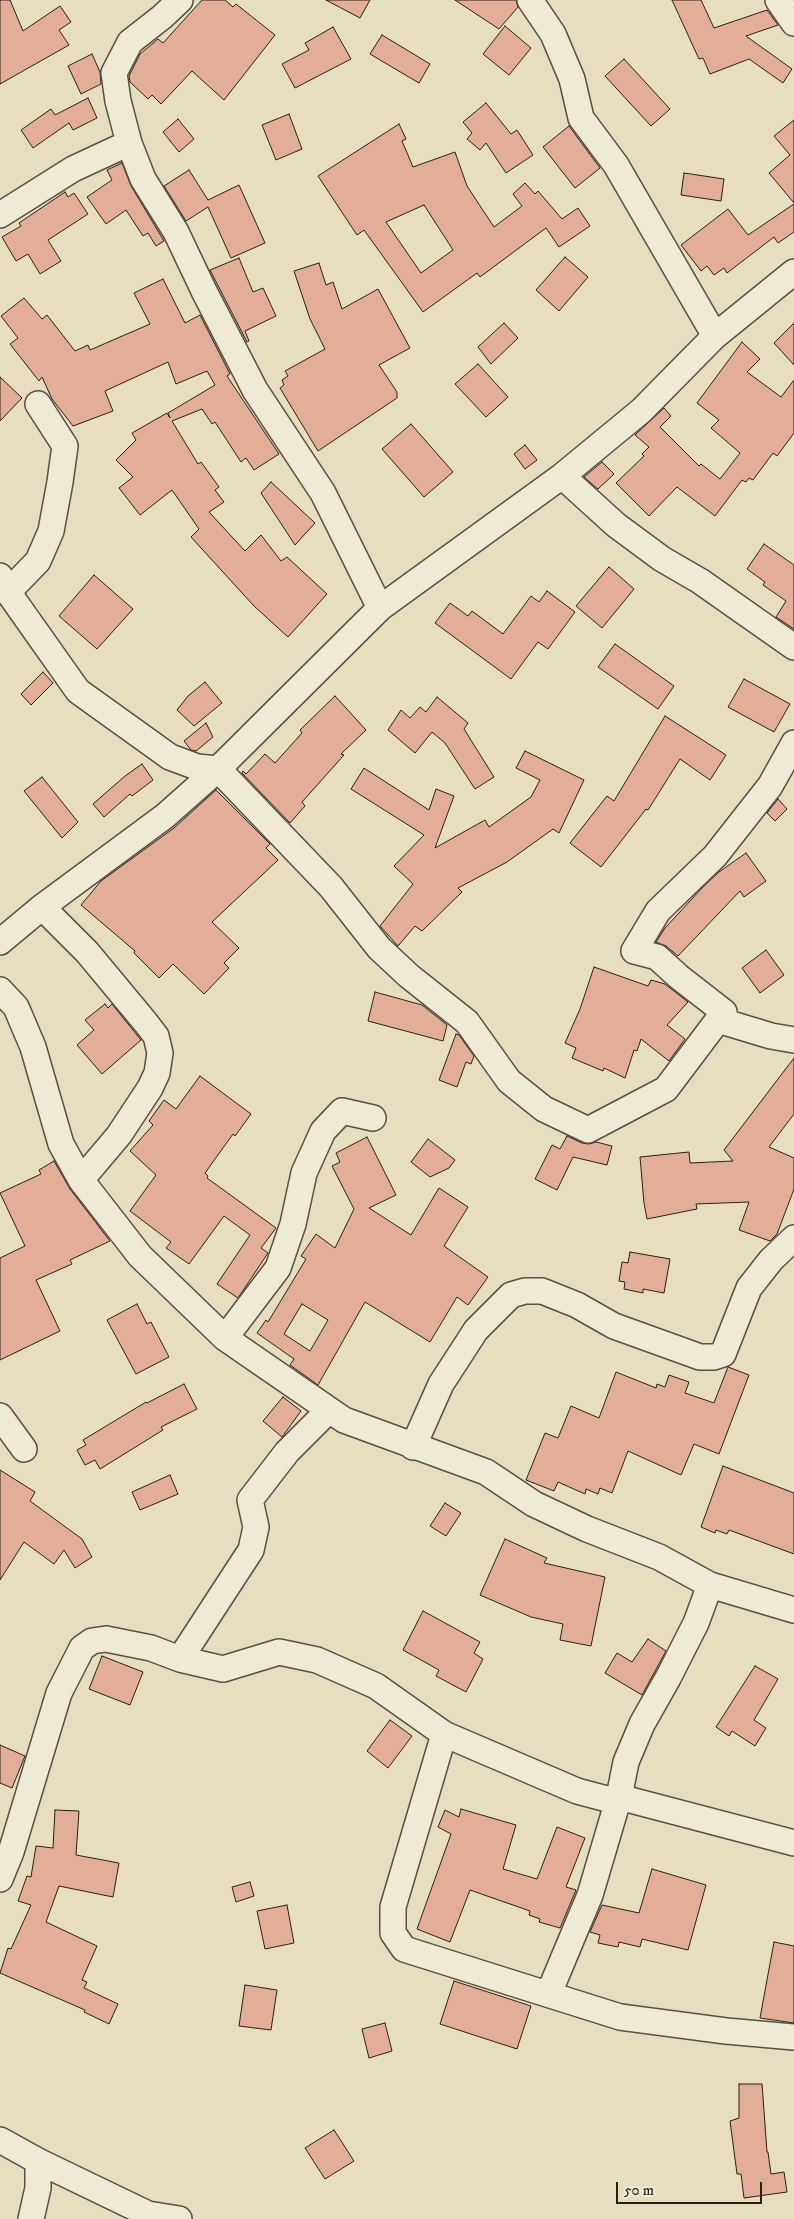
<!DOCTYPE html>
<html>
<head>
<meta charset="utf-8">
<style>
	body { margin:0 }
	#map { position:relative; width:794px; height:2219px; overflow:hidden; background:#e7dec0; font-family:"IM FELL DW Pica",serif }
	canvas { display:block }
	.scale { position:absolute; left:616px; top:2182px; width:146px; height:22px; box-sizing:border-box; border:2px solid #2b1f15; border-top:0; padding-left:6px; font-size:15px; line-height:18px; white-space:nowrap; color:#2b1f15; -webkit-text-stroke:4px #efead6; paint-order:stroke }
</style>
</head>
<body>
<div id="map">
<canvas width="794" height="2219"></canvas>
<div class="scale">50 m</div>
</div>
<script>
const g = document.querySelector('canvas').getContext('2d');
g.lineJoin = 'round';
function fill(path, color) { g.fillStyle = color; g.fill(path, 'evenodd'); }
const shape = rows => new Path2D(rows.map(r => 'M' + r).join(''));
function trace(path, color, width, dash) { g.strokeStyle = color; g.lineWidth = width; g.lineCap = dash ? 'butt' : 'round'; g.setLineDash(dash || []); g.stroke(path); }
const building = shape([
	[0,0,10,0,23,31,60,6,71,22,59,30,69,45,0,84,0,0],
	[202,0,225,0,233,7,236,4,275,35,224,100,192,71,161,104,152,95,148,99,130,82,129,76,140,54,158,39,163,43,202,0],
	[326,0,370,0,360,18,326,0],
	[455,0,516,0,518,7,499,29,455,0],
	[672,0,701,0,714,28,767,10,778,25,746,36,792,69,783,83,749,59,710,74,703,58,699,59,672,0],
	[505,26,531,48,509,75,483,54,505,26],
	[333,27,351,59,295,88,282,64,309,50,305,43,333,27],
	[382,35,430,64,419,83,370,54,382,35],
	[92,54,100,72,101,84,81,94,68,66,92,54],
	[624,59,670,109,651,126,605,76,624,59],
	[88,98,97,118,73,130,69,123,33,148,21,130,51,109,55,115,88,98],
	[486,103,511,134,517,130,533,155,506,173,486,143,480,150,467,139,472,133,463,122,486,103],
	[289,114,302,149,276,160,262,125,289,114],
	[178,119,194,139,179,152,163,132,178,119],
	[794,120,794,203,769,173,790,155,774,136,794,120],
	[399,124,406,139,402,141,413,167,455,152,467,186,494,227,522,206,513,194,525,183,535,194,538,191,562,219,578,208,590,226,559,247,546,228,480,277,477,273,423,312,364,230,357,235,318,176,399,124],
	[424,205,453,250,421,273,386,222,424,205],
	[569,126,600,168,575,188,543,147,569,126],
	[122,163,131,186,164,241,156,246,148,233,143,236,126,210,106,224,87,197,112,180,107,170,122,163],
	[189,170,208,200,239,185,265,243,231,258,208,207,186,221,164,186,189,170],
	[684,173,724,179,721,201,681,195,684,173],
	[65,192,68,197,74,193,88,214,48,240,61,261,40,274,28,254,16,261,2,237,21,226,19,223,65,192],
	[794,204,794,232,778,243,774,237,727,273,724,268,714,275,707,266,701,271,681,245,728,209,748,235,794,204],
	[565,257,588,277,559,311,536,290,565,257],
	[239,258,253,292,263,288,276,316,245,331,249,341,247,342,210,270,239,258],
	[319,263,326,285,333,282,342,309,378,289,410,348,379,365,397,392,397,398,318,451,280,388,284,385,282,380,288,376,285,371,325,349,310,319,294,271,319,263],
	[163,279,185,323,200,315,230,374,227,376,279,454,254,470,246,458,241,462,215,422,212,424,202,409,172,421,198,464,201,462,219,487,215,490,224,502,209,512,245,551,261,535,281,561,287,557,327,594,288,637,254,606,191,537,199,529,172,490,140,515,119,488,133,477,116,460,136,440,132,433,167,413,170,418,168,413,215,385,207,371,176,384,168,362,105,391,113,411,73,426,52,399,42,377,39,381,10,344,18,338,1,316,24,298,42,319,47,315,75,351,88,345,90,350,150,324,134,293,163,279],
	[504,323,518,338,491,364,478,347,504,323],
	[794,323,794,365,774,343,794,323],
	[742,342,760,359,747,372,781,397,794,380,794,433,777,456,773,453,753,480,749,478,746,482,742,480,715,516,677,487,649,516,616,483,644,456,642,454,649,447,635,435,664,408,671,416,660,427,699,466,701,464,720,479,740,453,711,428,719,420,697,403,742,342],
	[478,364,508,397,486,417,455,384,478,364],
	[0,377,22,398,0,421,0,377],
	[411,424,453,472,424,497,382,449,411,424],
	[525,445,537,460,525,469,514,454,525,445],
	[602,462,614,474,598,489,584,477,602,462],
	[271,482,315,523,295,545,261,493,271,482],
	[764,544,794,565,794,629,776,617,786,601,763,585,765,582,747,569,764,544],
	[609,567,634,589,602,628,576,606,609,567],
	[94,575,133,609,97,649,59,616,94,575],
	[547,591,575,612,548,649,538,642,511,679,435,623,450,603,468,616,472,611,503,634,531,596,539,602,547,591],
	[615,644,674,686,658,709,598,667,615,644],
	[43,672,53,683,31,705,21,694,43,672],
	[744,679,790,704,774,732,728,707,744,679],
	[205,682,222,703,194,726,177,710,188,696,205,682],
	[335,696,366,730,341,754,344,755,302,802,305,806,290,823,242,773,243,771,246,774,265,754,275,763,302,733,300,730,335,696],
	[437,697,468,723,464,729,494,777,475,789,445,743,432,732,415,753,388,730,401,710,410,718,420,707,426,712,437,697],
	[665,716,726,755,710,780,680,759,648,810,646,809,601,867,570,843,607,796,614,801,665,716],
	[206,723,213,737,196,751,191,750,184,741,206,723],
	[525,751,584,780,559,833,553,829,507,862,458,888,462,892,422,931,415,926,398,946,380,926,413,884,394,866,424,835,351,789,364,768,429,810,436,789,454,796,435,848,485,820,489,827,531,797,540,780,516,768,525,751],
	[142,764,153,780,132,796,130,794,104,817,93,804,125,776,142,764],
	[42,777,78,822,62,838,24,791,42,777],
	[216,790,270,844,266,848,278,860,212,922,239,948,224,963,229,968,204,994,173,964,159,978,134,953,135,951,81,905,101,881,174,828,216,790],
	[778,799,787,809,775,821,767,813,778,799],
	[746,853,766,881,744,897,740,891,678,956,666,946,656,942,665,928,703,887,719,872,746,853],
	[766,950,784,975,760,993,742,968,766,950],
	[594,967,648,986,651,980,665,984,688,1002,667,1025,685,1039,669,1061,641,1039,637,1051,634,1050,625,1078,604,1068,603,1071,572,1058,576,1048,565,1043,580,1009,594,967],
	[375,992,422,1005,447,1025,443,1041,368,1021,375,992],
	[105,1004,108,1008,112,1004,141,1040,102,1074,77,1045,94,1030,85,1020,105,1004],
	[456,1034,459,1035,474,1056,471,1064,466,1062,457,1087,439,1080,456,1034],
	[794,1058,794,1114,769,1147,794,1158,794,1189,777,1234,770,1241,739,1230,749,1202,696,1204,697,1209,647,1219,644,1203,640,1157,689,1152,690,1163,733,1161,724,1150,794,1058],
	[200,1076,251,1114,235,1136,233,1134,205,1173,208,1176,207,1178,276,1228,261,1248,268,1253,238,1298,217,1284,250,1235,224,1216,189,1264,166,1248,171,1242,130,1211,156,1175,130,1151,153,1125,149,1121,164,1100,176,1109,200,1076],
	[567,1136,582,1143,589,1144,596,1142,612,1146,607,1165,573,1157,557,1190,535,1179,552,1145,560,1149,567,1136],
	[367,1137,396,1195,369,1208,411,1235,439,1188,468,1207,444,1246,488,1277,468,1305,457,1297,430,1342,365,1302,318,1385,290,1365,294,1359,257,1333,266,1320,268,1322,306,1259,301,1256,316,1234,335,1248,354,1209,332,1166,340,1162,336,1153,367,1137],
	[302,1304,328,1320,310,1351,284,1334,302,1304],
	[428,1139,455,1160,449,1168,430,1177,411,1162,428,1139],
	[54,1161,70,1189,110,1241,70,1260,72,1264,36,1280,60,1331,0,1360,0,1258,25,1246,0,1193,41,1174,39,1170,54,1161],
	[630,1252,670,1259,664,1293,643,1289,643,1293,624,1289,625,1282,619,1281,622,1262,628,1263,630,1252],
	[137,1304,147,1324,151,1322,169,1357,136,1374,107,1320,137,1304],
	[728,1367,749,1375,719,1454,694,1444,681,1475,628,1451,612,1493,600,1488,598,1494,586,1489,585,1494,558,1482,554,1491,526,1480,545,1433,558,1438,571,1406,599,1418,616,1372,656,1388,657,1384,665,1387,669,1375,689,1382,685,1393,714,1403,728,1367],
	[184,1384,197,1409,161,1427,163,1430,100,1469,95,1460,85,1465,77,1450,86,1445,83,1440,146,1402,147,1403,184,1384],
	[283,1397,301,1411,282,1437,263,1421,283,1397],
	[723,1466,794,1493,794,1554,729,1530,727,1534,716,1530,715,1533,701,1527,723,1466],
	[0,1470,35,1492,30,1501,82,1539,92,1557,75,1568,64,1550,54,1564,24,1542,0,1580,0,1470],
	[170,1475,178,1494,140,1510,132,1492,170,1475],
	[445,1503,461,1513,446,1536,430,1526,445,1503],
	[505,1539,547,1558,544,1563,605,1577,591,1646,560,1640,563,1624,531,1617,480,1595,505,1539],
	[423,1611,480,1642,474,1653,483,1659,466,1692,436,1676,439,1670,403,1650,423,1611],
	[648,1639,666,1651,642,1695,605,1673,617,1653,632,1662,648,1639],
	[102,1656,143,1672,130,1705,89,1689,102,1656],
	[755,1666,778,1679,754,1720,766,1728,755,1746,732,1731,729,1736,716,1727,755,1666],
	[390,1720,412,1736,388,1768,367,1751,390,1720],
	[0,1745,25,1756,12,1788,0,1783,0,1745],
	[461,1809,516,1825,503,1869,537,1879,557,1827,585,1838,566,1887,576,1890,560,1928,539,1922,540,1919,529,1915,530,1911,470,1890,450,1942,417,1929,451,1834,438,1827,445,1810,459,1817,461,1809],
	[55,1810,79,1811,76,1855,119,1863,113,1897,59,1886,46,1922,97,1946,82,1980,87,1982,84,1988,118,2004,109,2024,84,2012,85,2010,0,1973,8,1948,11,1949,31,1905,18,1901,27,1876,31,1877,36,1846,53,1848,55,1810],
	[652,1869,706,1885,688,1950,642,1939,640,1947,619,1942,618,1947,598,1943,600,1935,590,1932,602,1905,639,1913,652,1869],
	[250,1882,254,1896,236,1902,232,1887,250,1882],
	[287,1905,294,1943,265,1949,257,1911,287,1905],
	[774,1942,794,1946,794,2023,760,2018,774,1942],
	[454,1981,531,2006,517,2049,440,2024,454,1981],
	[245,1985,277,1990,271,2030,239,2026,245,1985],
	[385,2023,392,2051,369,2058,362,2029,385,2023],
	[739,2084,762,2084,767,2152,768,2152,771,2174,784,2172,787,2192,744,2198,741,2174,737,2174,730,2121,739,2118,739,2084],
	[334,2130,354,2161,325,2179,305,2148,334,2130]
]);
fill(building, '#e3ae98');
trace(building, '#2b1f15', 1);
const minor = shape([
	[530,0,553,34,572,79,581,118,616,165,715,336],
	[778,0,794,23],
	[129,143,118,101,114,73,130,42,162,17,180,0],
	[0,215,73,169,129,143,143,179,176,232,204,291,255,390,323,493,380,608],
	[562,476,616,525,662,559,700,581,794,647],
	[0,576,8,592,78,691,170,757,197,767,218,769,331,887,379,948,409,976,467,1022,509,1081,544,1109,588,1130,666,1089,724,1012,679,977,657,957,634,951,658,911,715,856,770,786,794,743],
	[8,592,38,561,51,531,60,482,65,446,38,404],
	[42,907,87,952,146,1023,156,1036,160,1053,157,1073,150,1088,119,1135,81,1180,140,1256,225,1338,344,1420,486,1472,534,1504,587,1529,659,1557,710,1585,794,1610],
	[0,942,42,907,165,816,218,769,380,608,562,476,641,411,715,336,794,272],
	[0,990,16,1007,33,1047,61,1144,81,1180],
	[718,1020,771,1036,794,1040],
	[225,1338,278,1268,293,1224,304,1173,323,1131,342,1111,373,1118],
	[0,1416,24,1449],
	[413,1447,441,1384,476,1330,511,1295,525,1291,542,1291,577,1305,614,1326,700,1357,714,1357,723,1354,749,1288,771,1260,794,1238],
	[180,1659,251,1550,256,1527,250,1500,287,1452,329,1410],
	[444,1734,393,1907,393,1933,404,1949,620,2017,726,2031,794,2037],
	[0,1879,11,1852,59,1693,82,1648,92,1641,106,1639,151,1648,180,1659,223,1669,279,1652,317,1660,376,1686,444,1734,577,1791,607,1799,619,1797,794,1843],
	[549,1993,590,1895,619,1797,626,1762,642,1724,668,1678,696,1623,710,1585],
	[0,2140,38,2161,148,2214,179,2219],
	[31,2219,38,2188,38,2161]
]);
trace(minor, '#5a4f40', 28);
trace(minor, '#efead6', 25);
</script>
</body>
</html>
